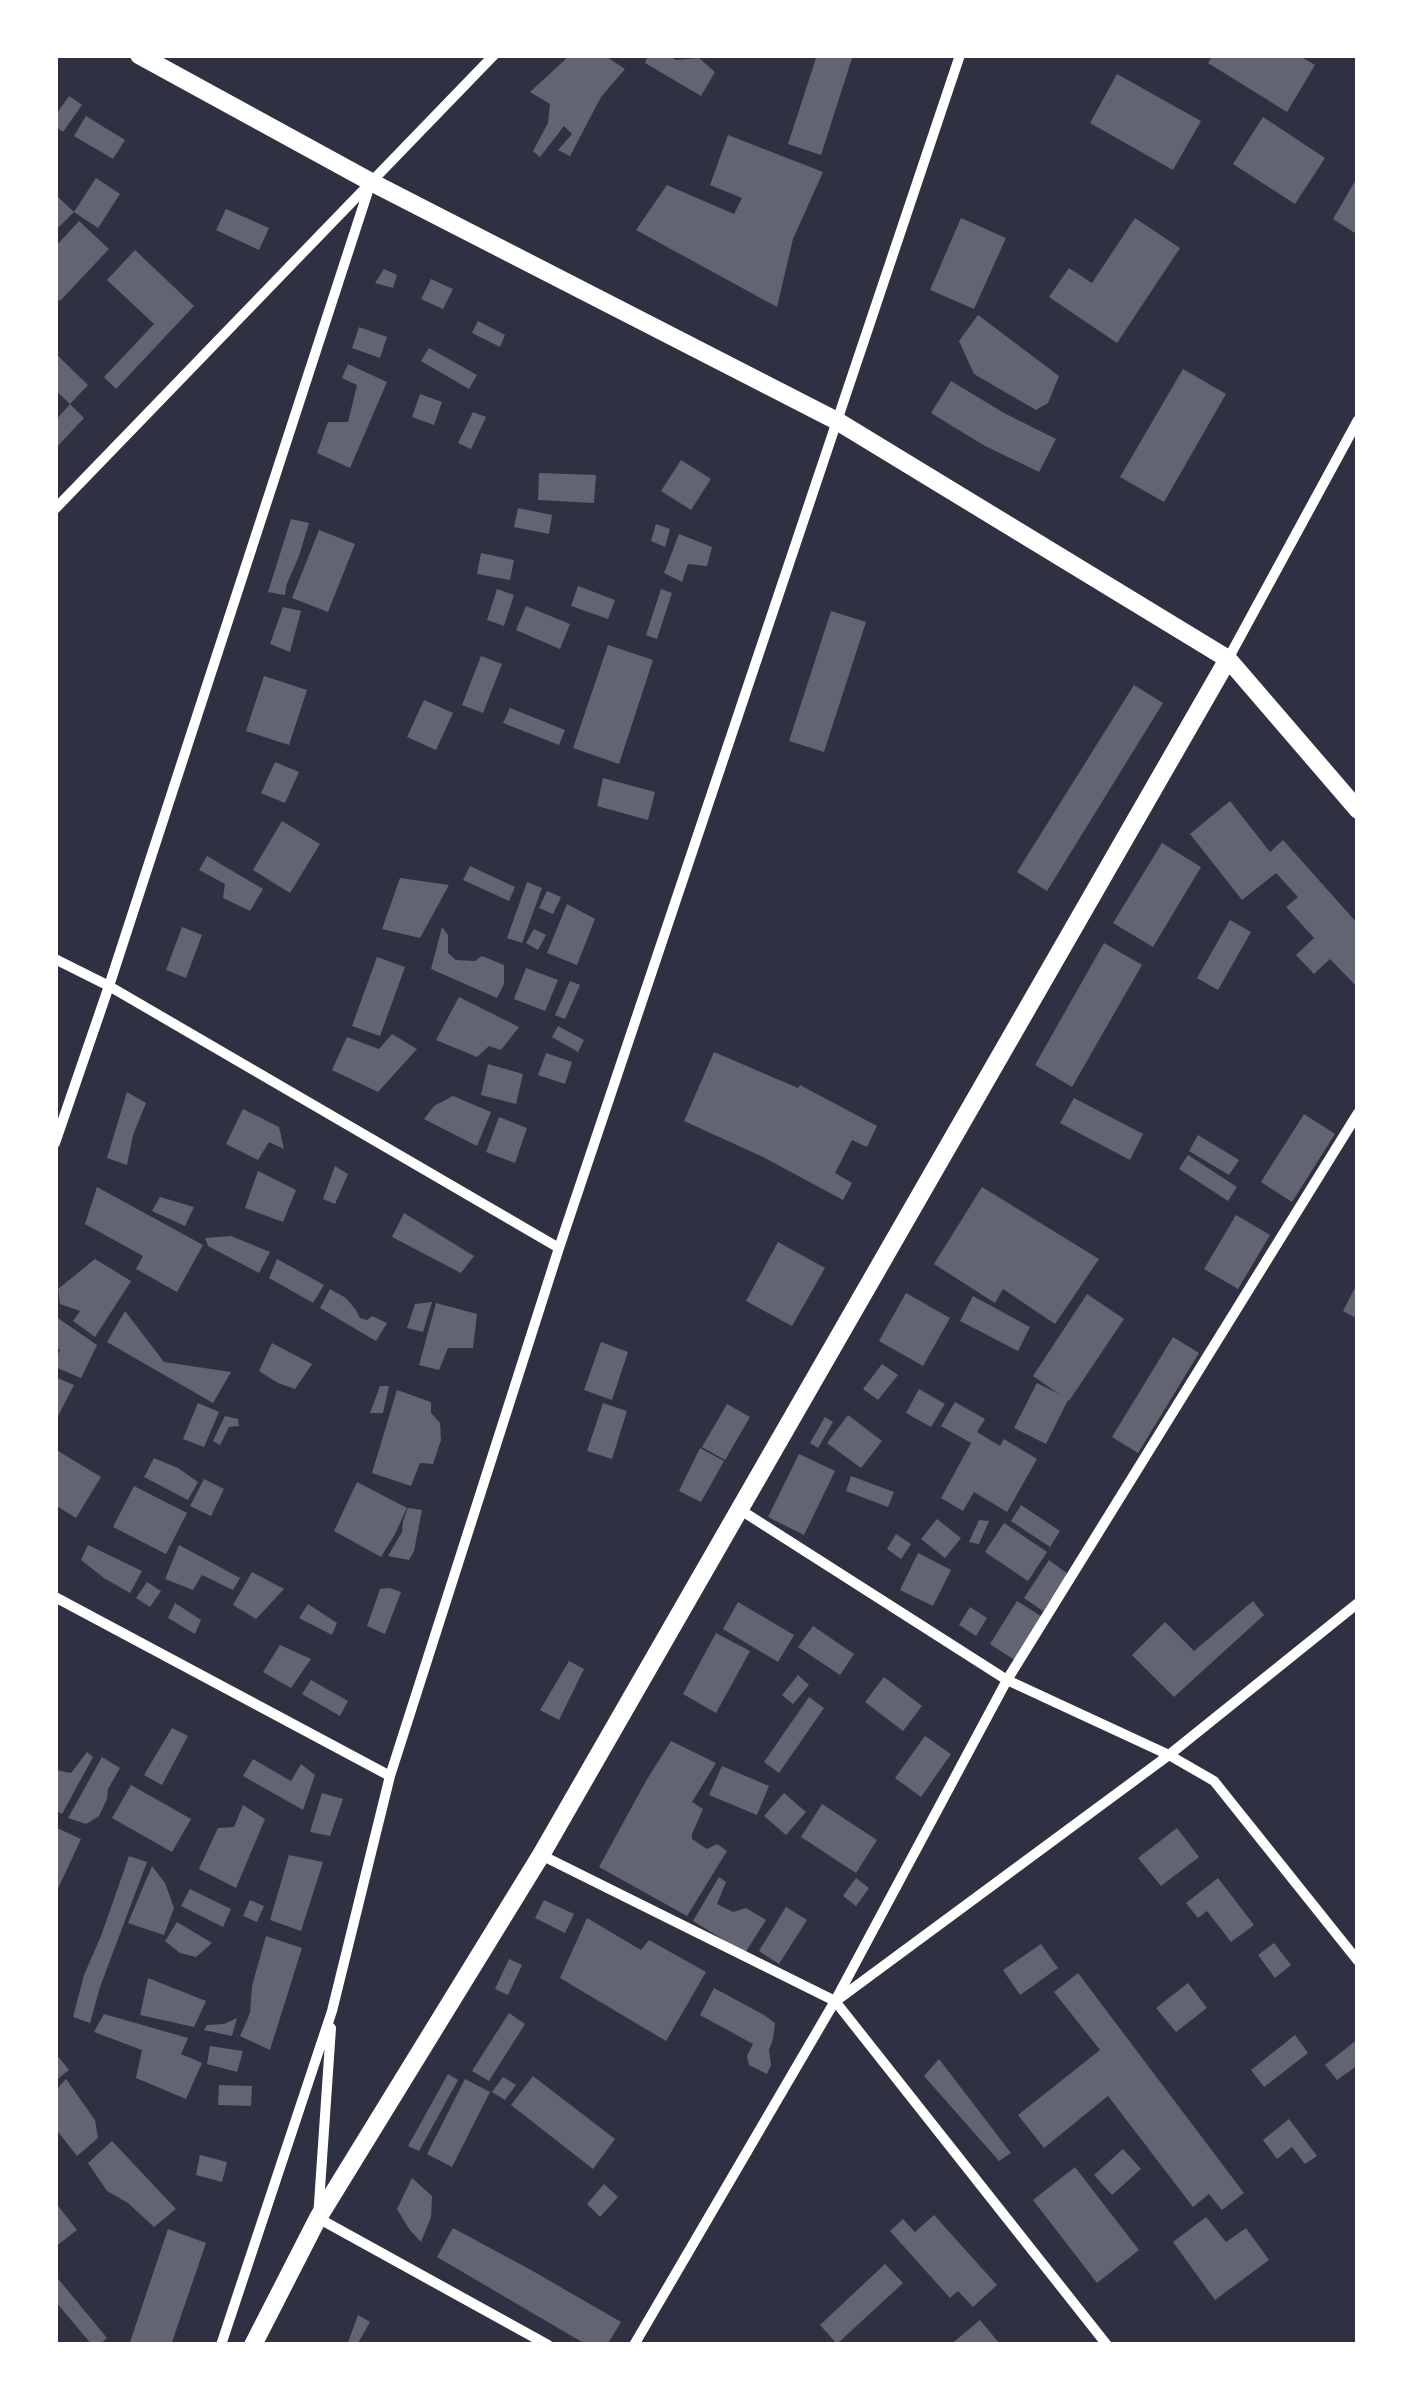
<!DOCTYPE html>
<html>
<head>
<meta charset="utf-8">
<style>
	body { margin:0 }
	#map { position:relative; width:1413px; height:2400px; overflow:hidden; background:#2d3142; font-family:Cabin,sans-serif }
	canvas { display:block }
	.frame { position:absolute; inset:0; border:58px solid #fff; pointer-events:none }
</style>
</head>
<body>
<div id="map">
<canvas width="1413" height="2400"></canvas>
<div class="frame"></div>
</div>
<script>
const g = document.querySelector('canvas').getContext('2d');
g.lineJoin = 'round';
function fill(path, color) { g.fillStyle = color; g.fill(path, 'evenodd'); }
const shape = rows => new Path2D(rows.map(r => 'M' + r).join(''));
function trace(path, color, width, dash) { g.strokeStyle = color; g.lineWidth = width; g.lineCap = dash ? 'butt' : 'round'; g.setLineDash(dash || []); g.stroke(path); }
fill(shape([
	[570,55,604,55,625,69,601,97,570,156,558,150,572,134,564,126,540,157,533,151,548,123,550,104,530,92],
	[648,55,667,55,676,60,699,58,715,72,701,96,645,63],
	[817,55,853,55,821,155,788,144],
	[1213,55,1298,55,1315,65,1287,112,1208,63],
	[1117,74,1201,121,1173,170,1090,123],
	[69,96,82,105,63,132,55,126,55,116],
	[86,116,125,140,113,159,74,136],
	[1263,117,1325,158,1295,204,1233,164],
	[728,135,823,172,793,239,777,307,636,230,667,185,734,214,742,198,710,185],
	[1358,176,1358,235,1333,219],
	[96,178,120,194,98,228,74,212],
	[55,194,74,212,59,227,55,224],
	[226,209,269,228,259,250,216,230],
	[961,218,1006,238,974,309,930,290],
	[1135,218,1180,248,1117,343,1049,297,1069,268,1092,283],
	[79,221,109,249,60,301,55,296,55,247],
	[135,250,194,306,116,389,104,377,154,324,107,280],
	[384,269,397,275,393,288,375,283],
	[431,279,453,289,443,309,421,299],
	[978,315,1059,376,1048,403,1036,410,974,374,959,341],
	[478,321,505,335,500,347,472,333],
	[359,327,387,337,380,358,352,348],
	[429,348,477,375,469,389,421,361],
	[55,353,88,385,70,404,55,390],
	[348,364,387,382,350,468,317,453,328,422,348,422,357,385,342,378],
	[1183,369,1226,394,1164,502,1120,477],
	[951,381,1004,413,1056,439,1039,472,985,446,931,413],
	[420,394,442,402,434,425,412,417],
	[70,404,84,418,55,449,55,421],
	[473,412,486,417,471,449,458,443],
	[681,460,711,479,691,510,661,491],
	[539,473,596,475,594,503,538,500],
	[518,508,552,515,549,534,514,527],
	[291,519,309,523,299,556,286,586,285,595,268,592],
	[656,524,670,529,665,547,651,541],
	[319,530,355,544,328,612,292,598],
	[679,534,712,547,707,566,688,564,682,582,664,573],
	[481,553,514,560,510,580,477,574],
	[578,586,615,600,608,619,571,606],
	[497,589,514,595,504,626,487,620],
	[661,589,672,593,657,639,646,635],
	[526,606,570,624,560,649,516,630],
	[283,607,301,611,290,652,270,644],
	[831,611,866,622,824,752,789,741],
	[608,645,653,660,619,764,573,748],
	[481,656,502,664,483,713,462,705],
	[264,676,307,690,289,745,246,731],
	[1134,685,1163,703,1047,891,1017,872],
	[424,700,453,713,436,750,407,737],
	[510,708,565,730,559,745,503,723],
	[275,762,299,772,285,803,261,793],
	[603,778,655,792,648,820,597,806],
	[1230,801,1270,852,1283,840,1358,924,1358,988,1330,959,1314,974,1296,955,1314,938,1286,907,1298,897,1276,873,1242,900,1190,834],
	[282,821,320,844,290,893,253,870],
	[1162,843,1201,867,1153,947,1113,923],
	[207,856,263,889,250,911,223,898,225,884,199,870],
	[470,866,515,887,509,901,463,880],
	[400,878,449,885,420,938,382,929],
	[527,882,542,888,522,943,507,938],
	[547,891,561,897,553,914,539,908],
	[567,904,595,919,577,965,547,953],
	[1230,920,1251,932,1218,990,1197,978],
	[182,927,202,935,186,978,166,970],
	[442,927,448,935,448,953,456,960,475,961,482,956,504,965,504,984,497,998,431,969],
	[534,929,546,935,538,950,526,943],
	[1104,943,1142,965,1072,1087,1035,1065],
	[377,957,405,967,380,1036,352,1026],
	[526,968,558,980,545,1011,514,999],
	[570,981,580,985,565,1019,555,1015],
	[459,997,519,1027,501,1050,489,1046,477,1057,436,1040],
	[558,1026,584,1040,578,1052,552,1037],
	[392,1034,417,1049,378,1092,332,1070,347,1037,379,1049],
	[714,1052,798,1088,800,1085,877,1126,867,1147,852,1140,835,1173,852,1183,843,1200,763,1157,684,1121],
	[546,1053,572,1062,565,1084,538,1075],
	[488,1064,523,1074,516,1104,481,1095],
	[127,1092,146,1103,133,1135,127,1165,107,1158],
	[453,1096,491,1112,477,1146,424,1119,434,1106],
	[1074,1098,1143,1134,1130,1160,1060,1123],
	[243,1109,279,1127,284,1149,269,1142,258,1160,226,1144],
	[1304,1114,1335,1134,1292,1202,1261,1182],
	[499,1117,527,1128,515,1163,486,1152],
	[1198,1135,1239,1160,1229,1175,1189,1151],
	[1188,1155,1237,1187,1228,1201,1179,1169],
	[335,1166,348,1174,335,1204,323,1199],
	[258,1171,296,1190,283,1222,245,1208],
	[97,1187,203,1245,177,1292,136,1269,143,1256,85,1224],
	[982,1187,1099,1259,1055,1324,1003,1289,995,1303,934,1264],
	[160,1197,194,1207,185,1226,152,1211],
	[404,1213,474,1256,461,1273,392,1237],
	[1236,1215,1270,1235,1238,1289,1204,1269],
	[231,1236,270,1252,259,1273,208,1246,205,1238],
	[778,1242,825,1268,792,1326,746,1301],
	[95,1259,131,1281,95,1337,73,1321,80,1311,60,1304,58,1289],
	[277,1259,324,1285,313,1303,269,1278],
	[1358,1282,1358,1319,1343,1311],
	[330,1289,346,1298,356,1310,360,1318,367,1320,372,1316,387,1323,376,1341,320,1308],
	[906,1293,950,1318,923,1366,879,1341],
	[1087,1294,1124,1319,1069,1401,1068,1400,1046,1444,1014,1428,1037,1383,1059,1394,1033,1376],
	[973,1296,1030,1327,1018,1351,960,1321],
	[432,1302,423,1332,407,1328,415,1304],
	[436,1303,477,1314,473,1348,448,1348,439,1370,419,1365],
	[125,1311,164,1362,231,1372,213,1403,107,1342],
	[55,1316,97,1345,81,1378,55,1367,55,1360,60,1350,55,1346],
	[1173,1337,1199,1353,1138,1453,1112,1437],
	[601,1342,628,1352,612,1400,584,1390],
	[272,1343,312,1364,295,1389,278,1383,259,1371],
	[882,1364,898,1375,878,1400,863,1389],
	[55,1377,74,1385,55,1422],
	[380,1386,389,1386,383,1413,370,1413],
	[919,1389,945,1404,931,1427,906,1413],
	[397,1390,431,1402,431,1413,440,1423,441,1440,433,1464,420,1463,411,1486,372,1473],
	[955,1402,985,1419,977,1432,1000,1446,1004,1439,1037,1459,1007,1512,974,1492,963,1511,941,1498,971,1443,941,1426],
	[198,1403,219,1412,204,1447,183,1439],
	[603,1403,627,1411,612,1459,587,1451],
	[727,1404,750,1417,725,1460,702,1447],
	[848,1415,882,1441,861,1468,827,1443],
	[225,1416,238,1419,239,1426,229,1427,220,1445,213,1441],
	[825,1417,833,1422,818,1448,810,1443],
	[700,1448,724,1461,701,1502,679,1491],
	[55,1449,101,1477,76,1518,55,1505],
	[799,1454,835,1471,804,1535,768,1517],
	[154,1458,178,1468,198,1482,188,1500,144,1477],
	[851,1476,894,1492,888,1507,846,1491],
	[204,1479,224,1489,211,1516,190,1506],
	[357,1482,407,1508,395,1534,381,1557,334,1531],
	[134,1486,187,1513,166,1554,113,1527],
	[1021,1505,1060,1531,1050,1547,1011,1521],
	[408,1508,422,1510,414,1551,409,1560,388,1556,402,1532,403,1521],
	[937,1519,961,1538,945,1558,921,1539],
	[979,1520,989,1521,979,1544,969,1542],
	[1004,1523,1047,1552,1028,1581,985,1552],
	[896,1534,911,1544,901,1559,887,1549],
	[88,1545,142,1571,130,1593,104,1578,81,1560],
	[179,1545,240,1578,233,1590,202,1575,193,1590,165,1579],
	[918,1553,951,1570,933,1606,900,1590],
	[1049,1560,1068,1574,1043,1611,1024,1598],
	[252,1572,284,1589,256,1619,233,1605],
	[147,1582,161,1591,150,1607,136,1598],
	[390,1588,401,1592,385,1634,367,1626,380,1589],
	[1017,1601,1044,1618,1016,1661,990,1644],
	[1253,1601,1264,1615,1174,1697,1132,1655,1165,1622,1194,1651],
	[738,1602,794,1635,778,1662,723,1629],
	[175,1603,201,1620,195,1634,168,1618],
	[308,1604,337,1623,332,1635,299,1618],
	[970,1607,987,1618,976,1636,959,1625],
	[813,1626,854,1654,840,1675,798,1647],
	[716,1633,750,1651,716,1713,683,1694],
	[280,1645,311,1659,291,1688,263,1672],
	[569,1661,584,1669,559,1720,540,1710],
	[798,1675,809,1685,793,1704,782,1695],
	[884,1677,922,1706,903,1731,865,1702],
	[311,1680,348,1701,340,1716,302,1694],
	[809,1697,824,1708,779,1773,764,1762],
	[172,1728,188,1736,162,1785,144,1775],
	[925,1736,951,1754,921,1797,895,1778],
	[671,1741,716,1763,692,1802,703,1809,692,1834,692,1839,707,1849,717,1844,727,1851,687,1916,599,1867,646,1781],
	[87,1752,93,1757,62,1814,55,1810,55,1770,71,1773],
	[102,1757,120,1768,108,1789,107,1799,99,1816,86,1824,68,1818],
	[253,1759,291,1781,301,1764,315,1775,303,1810,243,1776],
	[722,1766,769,1786,757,1815,709,1795],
	[131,1785,191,1819,172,1852,112,1818],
	[322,1793,343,1799,330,1836,310,1832],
	[784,1793,806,1812,786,1835,764,1816],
	[822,1804,877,1840,856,1873,801,1837],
	[243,1805,265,1819,236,1888,199,1869,218,1828,234,1827],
	[55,1827,81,1839,55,1895],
	[1177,1828,1199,1857,1161,1886,1138,1858],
	[289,1855,323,1862,301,1931,270,1920],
	[129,1856,147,1862,100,1987,90,2023,73,2017,84,1975,101,1936],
	[152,1866,165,1883,174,1908,164,1935,128,1923],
	[719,1877,726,1882,717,1904,733,1912,746,1908,766,1920,745,1953,693,1921],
	[856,1878,869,1888,856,1906,843,1896],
	[1218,1878,1254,1925,1231,1942,1207,1911,1198,1918,1186,1903],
	[190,1889,231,1909,223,1927,181,1906],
	[250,1900,264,1906,257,1922,243,1916],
	[544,1900,574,1914,565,1933,535,1918],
	[786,1907,807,1920,779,1964,759,1951],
	[587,1918,641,1950,649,1940,706,1972,666,2041,560,1978],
	[177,1922,212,1943,196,1957,180,1953,165,1941],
	[266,1936,302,1948,270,2050,240,2036,250,2013,252,1986],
	[1274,1943,1291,1965,1275,1978,1258,1955],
	[1041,1944,1058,1968,1020,1995,1003,1970],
	[509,1959,522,1965,508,1995,495,1989],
	[1078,1973,1244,2193,1222,2210,1209,2194,1193,2207,1108,2096,1044,2148,1018,2115,1100,2050,1054,1992],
	[148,1978,206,2001,194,2027,140,2015],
	[1188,1983,1207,2008,1176,2032,1156,2008],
	[714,1988,764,2015,775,2023,773,2039,769,2050,771,2065,767,2074,749,2065,747,2056,753,2044,700,2015],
	[509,2013,525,2024,489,2081,472,2071],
	[104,2014,188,2038,181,2054,202,2063,186,2099,136,2078,142,2050,94,2032],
	[237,2018,232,2036,204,2030,207,2025,224,2024],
	[1295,2035,1308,2053,1264,2087,1251,2070],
	[1358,2039,1358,2065,1337,2080,1325,2065],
	[210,2046,243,2051,237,2072,207,2064],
	[55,2053,69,2070,55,2081],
	[939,2059,1011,2153,999,2161,924,2076],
	[448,2074,458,2080,419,2151,408,2146],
	[533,2076,615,2139,593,2169,511,2105],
	[503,2077,516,2085,505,2100,492,2092],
	[66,2079,95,2120,98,2138,77,2156,55,2128,55,2091],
	[465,2079,490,2092,452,2167,427,2154],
	[219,2085,252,2086,251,2106,218,2105],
	[1289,2119,1317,2156,1305,2164,1292,2147,1277,2159,1263,2140],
	[112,2141,176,2209,154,2227,128,2203,107,2191,88,2163],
	[1123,2149,1141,2169,1112,2195,1094,2175],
	[200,2155,227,2162,222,2182,196,2175],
	[1075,2167,1139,2250,1097,2283,1033,2200],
	[412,2178,432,2196,431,2217,421,2242,409,2229,397,2209],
	[604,2184,618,2197,600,2217,587,2204],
	[55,2202,77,2230,55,2247],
	[934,2215,997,2285,973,2307,958,2291,950,2298,890,2231,903,2219,915,2232],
	[1206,2217,1226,2242,1246,2228,1269,2260,1215,2300,1173,2242],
	[453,2228,531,2270,621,2322,607,2345,587,2345,437,2257],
	[168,2229,206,2243,171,2345,129,2345],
	[885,2264,903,2283,837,2344,820,2325],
	[55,2275,107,2338,99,2345,92,2345,55,2301],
	[358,2315,370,2322,357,2345,347,2345],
	[980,2320,999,2343,997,2345,950,2345]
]), '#626471');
trace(shape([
	[55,509,494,55],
	[1228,659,1358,420],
	[55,959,109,986,559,1248],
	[55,1143,109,986,371,182],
	[739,1509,1007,1680,1169,1755,1214,1781,1358,1961],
	[55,1597,390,1776],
	[541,1855,835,2001,1107,2345],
	[840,1998,1169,1755,1358,1603],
	[331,2028,318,2218,548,2345],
	[221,2345,332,2011,390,1776,559,1248,960,55],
	[634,2345,835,2001,1007,1680,1358,1113]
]), '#fff', 10);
trace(shape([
	[139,55,371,182,837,421,1228,659,1358,810],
	[253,2345,318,2218,541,1855,1228,659]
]), '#fff', 18);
</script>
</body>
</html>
